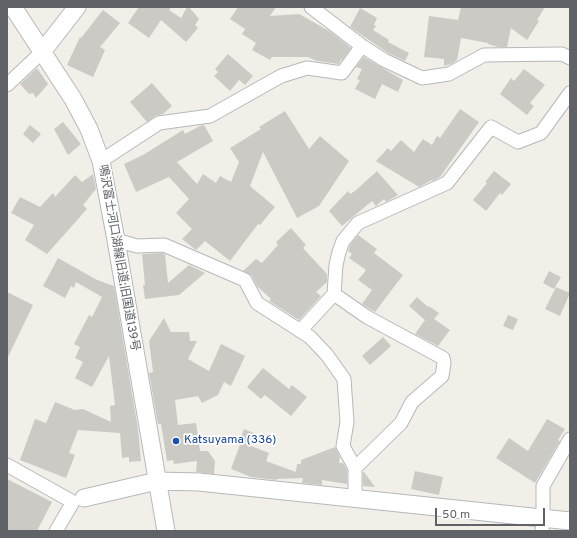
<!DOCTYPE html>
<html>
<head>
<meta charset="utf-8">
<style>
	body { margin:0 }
	#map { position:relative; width:577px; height:538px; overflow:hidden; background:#f1efe8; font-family:Overpass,sans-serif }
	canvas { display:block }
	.frame { position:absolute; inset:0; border:8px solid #5f6368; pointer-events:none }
	.scale { position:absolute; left:435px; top:508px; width:110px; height:18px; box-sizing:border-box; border:2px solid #5f6368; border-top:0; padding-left:5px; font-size:12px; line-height:14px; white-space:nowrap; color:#5f6368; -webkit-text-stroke:3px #fff; paint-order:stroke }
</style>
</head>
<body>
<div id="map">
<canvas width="577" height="538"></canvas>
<div class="frame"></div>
<div class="scale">50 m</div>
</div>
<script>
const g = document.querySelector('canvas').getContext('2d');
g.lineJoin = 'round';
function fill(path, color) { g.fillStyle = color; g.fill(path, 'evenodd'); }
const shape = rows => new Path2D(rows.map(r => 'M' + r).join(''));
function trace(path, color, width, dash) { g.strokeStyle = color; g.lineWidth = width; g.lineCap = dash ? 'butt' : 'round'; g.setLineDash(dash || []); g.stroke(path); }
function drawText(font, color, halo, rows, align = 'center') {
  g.font = font + ' Overpass,"Noto Sans JP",sans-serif'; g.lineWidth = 3.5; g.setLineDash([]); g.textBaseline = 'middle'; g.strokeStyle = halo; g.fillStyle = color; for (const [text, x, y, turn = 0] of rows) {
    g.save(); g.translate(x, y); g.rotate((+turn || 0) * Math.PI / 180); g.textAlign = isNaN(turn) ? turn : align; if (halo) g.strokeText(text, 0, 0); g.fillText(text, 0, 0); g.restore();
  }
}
fill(shape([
	[139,7,171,7,169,10,181,18,187,7,189,7,199,19,195,25,198,28,186,42,161,20,149,38,128,23],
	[238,7,276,7,270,16,299,14,331,32,351,48,342,60,341,59,339,64,317,61,308,57,272,57,270,60,252,50,256,43,242,34,245,29,230,19],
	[461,7,545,7,537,20,539,21,527,40,511,28,507,47,498,47,488,44,488,43,461,38,457,60,453,63,444,66,444,59,424,57,429,16,458,20],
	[360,8,377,18,374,25,376,26,373,30,389,40,388,42,409,53,405,61,388,53,350,27],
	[103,10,120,23,100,47,105,50,93,77,67,65,80,37,81,38],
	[228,54,253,76,245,85,239,80,230,91,214,76,218,72,215,69],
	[364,57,403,80,398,92,382,84,375,99,355,89,360,80,357,79,362,69,356,67],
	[37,68,48,84,36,98,33,93,29,94,20,84],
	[524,69,545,85,530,103,534,106,527,115,500,94,511,78,514,81],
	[152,83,172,106,163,114,155,116,147,122,130,102],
	[460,109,479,122,440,177,433,181,432,180,419,187,376,161,388,148,391,151,401,140,414,152,423,139,432,145,437,136,440,138],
	[285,111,309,149,320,136,349,161,319,206,297,218,263,152,250,186,275,207,260,225,258,224,230,261,205,241,196,250,182,239,192,229,176,213,189,199,169,177,136,192,124,164,143,155,183,130,185,134,200,126,204,125,213,141,177,162,197,184,203,174,216,183,220,176,231,182,239,162,230,148,261,129,259,127],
	[63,122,81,144,68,155,54,129],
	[30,125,41,134,33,143,23,134],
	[377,171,398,195,386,202,384,199,376,206,372,201,342,226,329,211,348,191,350,194,355,191],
	[494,171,511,184,502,195,500,193,486,211,473,200,487,183,485,182],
	[93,174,96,189,83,205,87,209,47,254,25,240,34,225,11,213,20,197,40,207,53,193,55,197,75,175,82,182],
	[291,228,306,245,303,248,327,274,327,282,316,292,321,296,299,320,269,301,271,299,257,286,252,276,243,271,256,259,262,263,278,245,276,242],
	[358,235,377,249,374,253,403,275,375,312,362,304,372,290,358,280,366,270,349,258,352,254,348,251,350,245],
	[162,253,165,254,168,283,189,265,205,273,179,295,145,299,143,285,145,285,142,254],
	[58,258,97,280,114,286,138,429,141,461,129,462,129,457,122,458,120,433,78,430,69,453,75,455,66,478,20,460,35,419,46,423,55,402,75,410,83,409,111,422,110,406,115,405,109,356,92,387,75,378,83,362,75,358,80,347,74,344,89,315,92,317,102,297,76,282,74,288,71,286,65,298,43,286],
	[549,271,561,277,554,289,543,283],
	[556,287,570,293,560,316,545,309],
	[7,292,33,305,7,359],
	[417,297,428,307,429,306,439,313,434,319,450,330,438,346,415,334,425,320,409,306],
	[508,315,518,319,513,330,503,326],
	[164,318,171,332,189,332,190,341,197,341,188,359,209,371,221,344,245,356,231,386,224,382,218,395,202,403,198,396,175,400,178,425,196,423,200,451,208,451,215,461,214,474,196,472,197,461,174,464,173,460,167,461,161,424,158,424,149,373,153,372,149,341],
	[383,337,391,346,370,365,362,356],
	[263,368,289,389,292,385,307,397,291,416,265,395,261,399,247,387],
	[547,419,565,429,558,440,560,441,535,483,496,458,509,438,528,451],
	[244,429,256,434,252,445,240,440],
	[241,442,269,453,266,461,296,472,297,464,301,464,301,460,335,447,340,457,339,463,343,463,347,470,347,484,322,480,322,485,302,483,303,478,277,479,276,480,251,477,231,469],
	[415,471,443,477,439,495,411,489],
	[363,472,364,472,375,487,363,486],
	[7,479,52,502,37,531,7,531]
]), '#cccac5');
const minor = shape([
	[311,7,362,46],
	[7,85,42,52],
	[101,161,159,123,210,116,281,76,307,68,342,73,362,46,384,60,422,78,449,74,484,55,562,54,570,58],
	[116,240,137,246,164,245,245,280,257,303,310,337,327,355,344,379,347,422,343,446,355,468,355,498],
	[334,294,367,317,443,358,444,363,442,376,412,402,401,423,355,468],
	[300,331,334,294,336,265,339,252,343,241,358,223,447,183,491,127,518,142,541,133,570,93],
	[7,465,73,502,56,531],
	[542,531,543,519,543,486,570,439]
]);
const tertiary = shape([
	[13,7,73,99,89,129,101,161,116,240,166,531],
	[42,52,77,7],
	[84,498,157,481,199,482,570,521]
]);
trace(minor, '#b5b8bc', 15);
trace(tertiary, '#b5b8bc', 19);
trace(minor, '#fff', 13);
trace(tertiary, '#fff', 17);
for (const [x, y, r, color] of [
	[176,441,4,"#1a4fb4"]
]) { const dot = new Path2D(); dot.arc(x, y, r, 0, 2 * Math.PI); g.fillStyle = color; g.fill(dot); trace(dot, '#fff', 1.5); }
drawText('12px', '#5f6368', '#fff', [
	["鳴沢富士河口湖線旧道;旧国道139号",118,258,80]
]);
drawText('12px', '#164399', '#fff', [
	["Katsuyama (336)",184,441]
], 'left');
</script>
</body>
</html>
